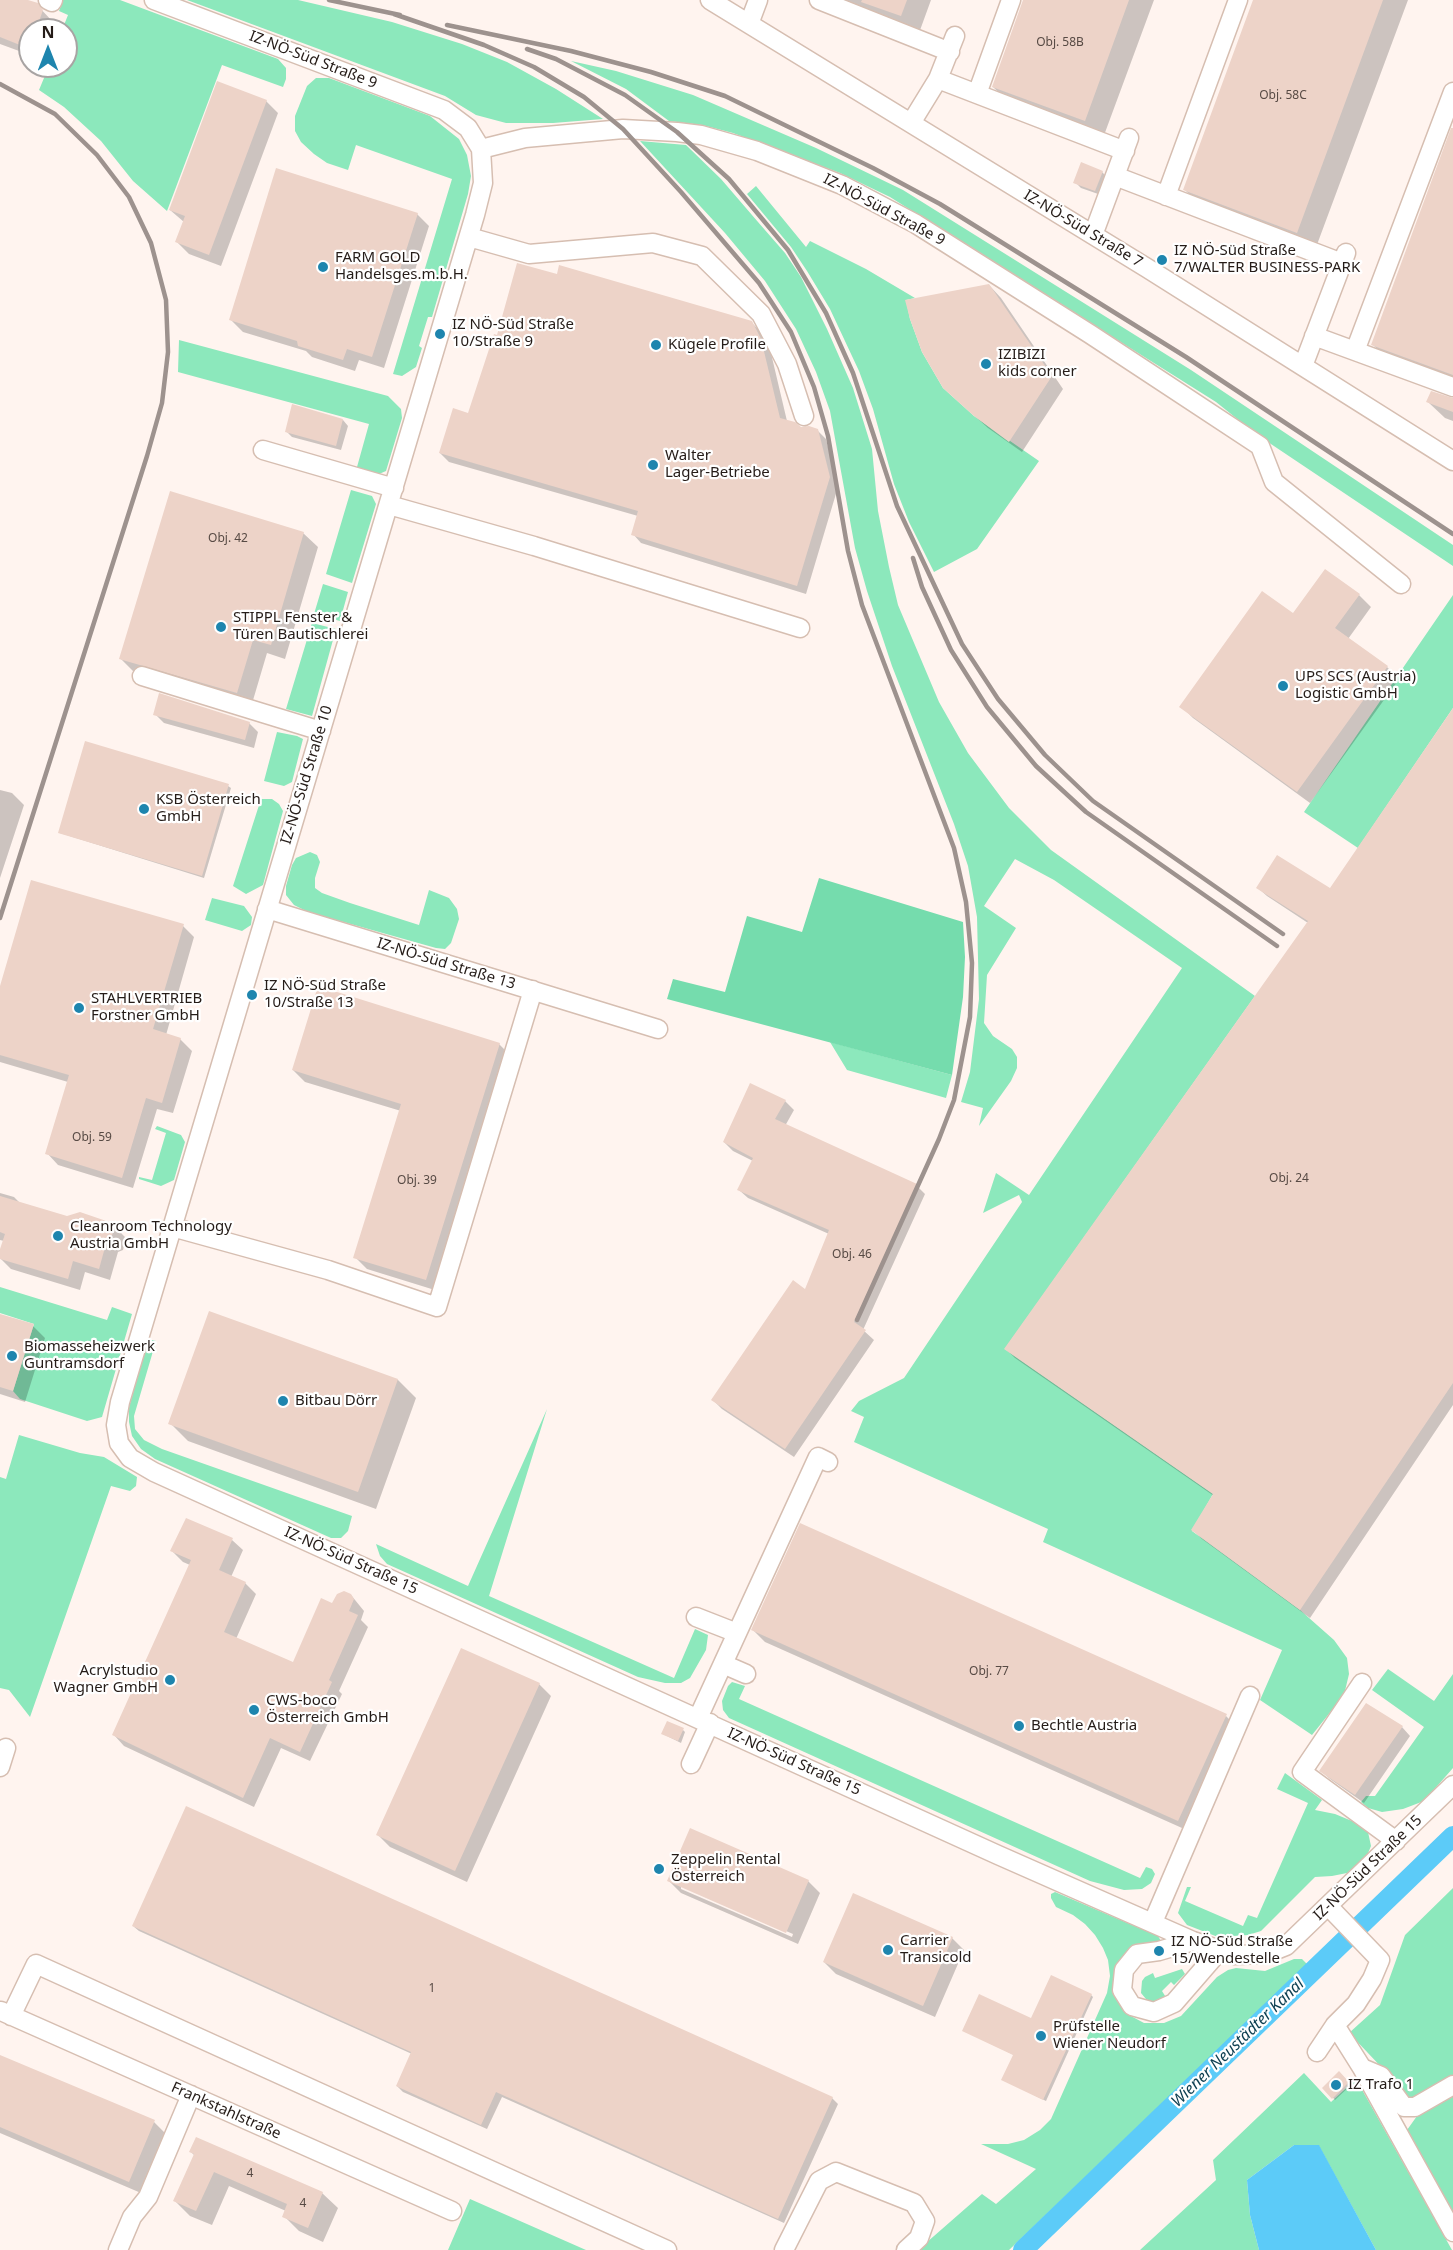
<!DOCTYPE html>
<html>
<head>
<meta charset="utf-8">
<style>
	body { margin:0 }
	#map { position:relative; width:1453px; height:2250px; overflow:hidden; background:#fff4ef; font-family:"Noto Sans",sans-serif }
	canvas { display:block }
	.north { position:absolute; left:18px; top:18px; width:60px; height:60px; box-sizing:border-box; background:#fff; border:2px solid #a8a4a3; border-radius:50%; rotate:0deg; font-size:16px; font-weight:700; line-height:24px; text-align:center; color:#251c18 }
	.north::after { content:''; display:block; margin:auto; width:21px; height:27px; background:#1e85ae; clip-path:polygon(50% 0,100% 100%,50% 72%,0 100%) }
</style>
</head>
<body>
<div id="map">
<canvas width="1453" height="2250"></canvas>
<div class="north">N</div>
</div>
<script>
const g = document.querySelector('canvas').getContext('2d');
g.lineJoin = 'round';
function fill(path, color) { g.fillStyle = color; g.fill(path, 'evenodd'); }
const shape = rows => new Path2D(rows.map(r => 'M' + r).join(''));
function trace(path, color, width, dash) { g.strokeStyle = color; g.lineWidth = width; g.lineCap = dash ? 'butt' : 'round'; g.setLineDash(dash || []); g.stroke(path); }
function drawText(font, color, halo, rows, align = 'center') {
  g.font = font + ' "Noto Sans",sans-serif'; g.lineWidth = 4.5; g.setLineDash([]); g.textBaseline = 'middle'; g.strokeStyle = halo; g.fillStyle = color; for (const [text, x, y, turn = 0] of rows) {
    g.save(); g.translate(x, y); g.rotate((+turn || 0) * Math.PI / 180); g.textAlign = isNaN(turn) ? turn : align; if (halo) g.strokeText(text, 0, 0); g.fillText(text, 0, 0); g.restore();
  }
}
fill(shape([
	[63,0,120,0,278,59,286,68,286,79,283,87,222,65,167,211,133,181,101,141,64,107,39,90,49,66,66,66,66,30,62,30,68,15,59,11],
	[187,0,298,0,392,22,462,44,507,62,556,89,603,119,553,123,506,123,476,115,445,96],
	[571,61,616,71,693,95,816,148,903,190,1191,370,1453,545,1453,566,1256,434,1216,402,890,197,840,173,733,133,702,125,669,121,626,89],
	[316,78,329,78,430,116,459,139,467,155,471,176,468,194,432,317,428,317,419,346,422,348,416,367,402,376,393,374,452,179,356,145,348,170,327,163,314,154,301,142,295,131,295,116,307,86],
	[640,141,686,145,721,179,758,222,785,253,801,277,827,329,853,388,872,449,878,511,889,567,898,605,939,702,968,753,1009,808,1051,850,1255,996,1005,1349,1213,1494,1192,1531,1300,1610,1334,1640,1347,1658,1349,1674,1344,1695,1312,1735,1260,1700,1282,1650,1043,1542,1048,1529,854,1442,864,1417,851,1411,859,1401,904,1378,1022,1202,1019,1195,983,1213,996,1173,1029,1195,1182,968,1054,880,1015,859,984,906,1016,928,987,975,984,1023,993,1036,1012,1049,1017,1057,1017,1068,1011,1081,979,1126,983,1108,961,1102,970,1072,979,999,977,917,968,866,954,824,892,666,867,591,855,548,830,411,816,372,796,329,765,281,725,233],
	[756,186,806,247,810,241,866,269,915,298,906,300,910,319,922,352,943,388,974,416,1039,461,977,549,934,572,909,522,894,484,873,409,859,371,830,309,807,271,791,247,747,194],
	[179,340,388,396,401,409,402,418,386,471,379,474,357,467,369,424,178,372],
	[351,490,372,496,376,504,352,583,326,574],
	[323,584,348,592,340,621,314,614],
	[1453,595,1453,708,1358,848,1304,812],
	[312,623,336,629,312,716,286,709],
	[277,732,297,736,303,739,292,782,284,786,264,781],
	[261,799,272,799,279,804,283,811,263,885,246,894,233,886],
	[310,852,317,855,320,862,315,878,315,888,322,893,350,903,419,925,429,890,449,898,457,909,459,919,451,943,445,949,436,948,308,912,294,905,286,895,286,886,292,865,296,858],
	[212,898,244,906,252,917,251,925,242,931,205,920],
	[830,1042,952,1075,946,1098,847,1070],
	[157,1126,181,1135,185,1142,174,1180,161,1186,139,1179,139,1177,152,1180,166,1133,155,1129],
	[0,1287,107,1320,112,1307,132,1314,102,1417,87,1421,20,1399,13,1391,34,1324,0,1313],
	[152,1340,156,1341,134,1416,135,1429,144,1440,162,1449,352,1516,348,1531,341,1538,331,1538,155,1459,141,1449,132,1436,129,1422,129,1407,147,1344],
	[547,1409,489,1596,674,1678,695,1629,708,1635,706,1650,690,1678,681,1683,665,1683,638,1677,387,1564,380,1556,376,1544,468,1586],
	[19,1435,80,1453,104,1457,137,1477,136,1486,130,1491,111,1486,30,1717,9,1690,0,1688,0,1477,6,1479],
	[1388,1669,1434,1701,1453,1674,1453,1768,1424,1801,1403,1809,1382,1812,1368,1808,1361,1802,1366,1796,1375,1796,1424,1727,1372,1690],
	[732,1682,745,1686,739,1699,1140,1878,1146,1867,1152,1869,1155,1874,1151,1883,1142,1889,1124,1890,1090,1881,729,1718,723,1710,722,1701,728,1686],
	[1285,1773,1322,1800,1315,1810,1335,1814,1352,1821,1368,1832,1371,1846,1366,1858,1352,1872,1332,1876,1315,1877,1261,1931,1248,1935,1218,1937,1187,1925,1178,1913,1187,1887,1191,1887,1185,1901,1243,1926,1248,1915,1257,1918,1308,1803,1277,1789],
	[1453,1888,1453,2212,1407,2130,1417,2116,1404,2091,1349,2033,1380,2005,1405,1935],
	[1055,1892,1158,1936,1161,1941,1158,1944,1136,1947,1118,2001,1129,2015,1144,2023,1164,2023,1181,2016,1217,1977,1228,1970,1236,1968,1265,1971,1294,1959,1302,1959,1307,1964,1009,2250,918,2250,982,2194,996,2204,1036,2169,981,2144,1008,2144,1024,2140,1040,2130,1051,2119,1107,1993,1110,1976,1108,1960,1103,1948,1095,1935,1085,1924,1073,1915,1056,1907,1051,1898,1051,1894],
	[1182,1969,1185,1974,1174,1985,1171,1982,1162,1991,1167,1999,1156,2004,1146,1999,1141,1993,1142,1981,1145,1977,1153,1973,1155,1978],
	[1304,2073,1331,2102,1356,2079,1452,2250,1376,2250,1319,2146,1294,2145,1247,2180,1250,2215,1259,2250,1140,2250,1216,2180,1213,2160],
	[470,2199,586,2250,448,2250]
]), '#8ce8bc');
fill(shape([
	[819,878,963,922,965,957,963,997,952,1075,667,999,673,979,725,992,747,916,802,932]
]), '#75dcad');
fill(shape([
	[1294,2145,1319,2145,1376,2250,1259,2250,1250,2215,1247,2180]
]), '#5ccbf8');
fill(shape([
	[0,0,24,0,37,5,54,23,52,30,30,30,30,55,0,44],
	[828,0,931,0,919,33],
	[1025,0,1154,0,1103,138,1011,104,993,87],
	[1255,0,1408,0,1315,250,1203,208,1185,190],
	[266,101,278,113,221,266,189,254,177,242,184,222,170,210],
	[1453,128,1453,385,1390,361,1373,345],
	[1102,172,1108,178,1101,195,1081,188,1075,182],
	[417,214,429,226,384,368,359,360,355,371,312,357,306,351,243,332,231,320],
	[558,275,751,322,760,331,770,349,787,421,801,428,817,430,826,439,838,487,806,594,641,543,633,534,638,516,449,462,440,453,469,414,498,337],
	[989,285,1001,298,1063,389,1022,452,988,428,957,400],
	[1453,399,1453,421,1445,418,1428,402],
	[343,420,348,426,341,450,292,437,286,431],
	[303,533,318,547,285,659,267,653,251,707,134,672,120,658],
	[1359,595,1371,607,1348,639,1387,667,1399,679,1310,803,1193,718,1181,706,1294,615],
	[1453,711,1453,1405,1310,1618,1202,1539,1193,1530,1214,1496,1015,1358,1006,1349,1308,923,1267,896,1258,888,1331,890],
	[155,714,249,723,258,732,254,748,164,723],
	[228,786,231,788,204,878,60,833],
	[0,790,12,793,24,805,0,878],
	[183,926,194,937,166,1035,180,1039,192,1051,173,1113,157,1109,133,1188,58,1165,47,1153,68,1082,0,1062,0,991],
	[499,1044,511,1056,438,1291,367,1269,355,1257,401,1111,305,1082,293,1070],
	[785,1101,794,1110,785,1126,916,1185,925,1194,863,1330,874,1340,794,1457,722,1409,713,1400,806,1291,829,1234,748,1198,739,1190,753,1161,733,1151,724,1142],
	[0,1193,14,1197,21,1204,67,1218,114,1226,126,1238,123,1250,118,1252,110,1280,85,1272,80,1290,11,1269,0,1258,4,1241,0,1240],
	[210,1313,398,1380,416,1398,376,1509,188,1441,170,1423],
	[0,1315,33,1326,45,1338,25,1402,0,1394],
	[232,1540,243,1550,231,1577,245,1583,256,1594,236,1639,293,1664,332,1605,351,1595,364,1611,361,1620,368,1627,339,1691,342,1694,310,1761,281,1748,254,1807,124,1746,114,1735,190,1565,183,1562,172,1551],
	[753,1630,1226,1716,1238,1728,1191,1832,765,1642],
	[539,1684,551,1696,467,1882,390,1847,378,1835],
	[1402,1727,1410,1736,1364,1803,1330,1779,1321,1771],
	[683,1730,685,1732,681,1743,663,1734],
	[669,1881,808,1881,820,1893,798,1944,681,1893],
	[681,1886,793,1934,792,1937,681,1889],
	[133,1926,832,2098,838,2104,784,2223,502,2097,487,2129,403,2092,397,2086,412,2054,139,1931],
	[952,1938,964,1950,935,2017,836,1974,824,1962],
	[1091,1995,1093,1997,1046,2101,1003,2080,1014,2055,964,2031,1032,2020],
	[0,2057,154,2122,166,2134,141,2193,0,2133],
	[1339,2073,1351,2085,1335,2100,1324,2088],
	[197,2139,322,2193,338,2208,323,2242,299,2231,284,2216,286,2211,229,2186,212,2225,190,2216,175,2201,195,2156,191,2152]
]), '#0003');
trace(shape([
	[1023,2250,1453,1836]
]), '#5ccbf8', 20);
fill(shape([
	[0,0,28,0,38,3,43,10,36,30,30,30,30,49,0,37],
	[862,0,907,0,901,16,861,2],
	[1023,0,1129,0,1085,121,992,87],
	[1253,0,1383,0,1297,233,1183,190],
	[217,81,267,100,209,255,175,242,185,216,169,210],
	[1451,128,1453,128,1453,375,1371,345],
	[1081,162,1103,171,1095,191,1073,183],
	[276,168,418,213,372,357,347,349,343,360,298,346,297,341,229,320],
	[517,263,557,274,559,265,752,321,761,339,780,418,795,422,801,427,809,426,818,429,830,477,797,586,631,535,638,511,439,453,453,408,468,413,494,334,497,335],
	[989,284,1052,376,1009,442,974,416,943,388,922,352,910,319,905,300],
	[1431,391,1453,398,1453,412,1426,402],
	[292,404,343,419,336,446,285,432],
	[170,491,304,532,271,645,253,640,237,693,119,659],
	[1325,569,1360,594,1335,628,1388,666,1297,792,1179,707,1262,591,1293,613],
	[159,693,250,722,245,740,153,715],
	[1453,708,1453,1383,1300,1610,1191,1530,1213,1494,1004,1349,1308,921,1256,888,1277,855,1330,888],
	[85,741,229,784,202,876,58,833],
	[31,880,184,924,153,1029,181,1038,162,1103,146,1098,122,1178,45,1154,69,1075,0,1055,0,986],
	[318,986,500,1043,426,1280,353,1258,401,1104,292,1070],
	[750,1083,786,1100,775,1119,917,1184,854,1322,866,1330,785,1449,711,1400,793,1280,805,1289,829,1230,737,1190,753,1158,723,1142],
	[0,1196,67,1216,80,1212,115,1224,111,1239,107,1240,99,1269,73,1261,68,1279,0,1259,0,1249,5,1234,0,1232],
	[209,1311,398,1379,358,1492,168,1424],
	[0,1314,34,1324,13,1391,0,1387],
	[186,1518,233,1538,219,1570,246,1582,224,1632,293,1662,321,1598,332,1603,337,1594,344,1591,351,1594,354,1599,349,1611,358,1615,329,1680,332,1682,300,1752,270,1738,243,1798,112,1735,191,1560,170,1551],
	[800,1523,1227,1714,1178,1821,751,1630],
	[461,1648,540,1683,455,1871,376,1835],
	[1366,1703,1403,1726,1355,1795,1319,1771],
	[667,1721,684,1728,678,1741,661,1734],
	[186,1806,833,2097,778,2219,496,2092,481,2125,396,2086,411,2052,132,1926],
	[690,1828,809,1880,786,1933,667,1881],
	[853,1893,953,1937,923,2006,823,1962],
	[1051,1975,1092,1994,1043,2100,1001,2080,1013,2055,962,2031,979,1994,1031,2018],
	[0,2055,155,2120,129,2182,0,2127],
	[1339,2071,1349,2082,1332,2099,1322,2088],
	[196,2137,323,2192,308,2228,282,2217,287,2204,214,2172,196,2211,173,2201,194,2154,189,2152]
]), '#edd3c8');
const minor = shape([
	[48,0,52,2,53,0],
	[154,0,444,110,468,128,481,149,483,183,475,215,120,1402,116,1425,119,1443,130,1458,154,1472,998,1855,1193,1941,1235,1955,1266,1954,1286,1946,1453,1785],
	[710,0,1147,268,1453,461],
	[819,0,950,52],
	[749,24,758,0],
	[938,79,1125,151],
	[977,94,1011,0],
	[911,123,938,79,955,36],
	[481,149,525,138,623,129,677,132,701,135,757,151,842,185,916,224,1090,334,1260,446,1274,482,1401,584],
	[1115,176,1342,263],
	[1166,196,1238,0],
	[1093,235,1129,138],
	[469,237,529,254,653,243,702,256,761,314,787,364,804,416],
	[1314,336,1453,387],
	[1355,351,1453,92],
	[1303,366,1346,253],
	[263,450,394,488],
	[389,505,534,546,800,628],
	[142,676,321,731],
	[267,909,658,1029],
	[172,1227,328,1270,437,1307,533,990],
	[696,1617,737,1633],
	[723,1664,746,1674],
	[1362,1683,1302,1772,1396,1841],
	[698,1718,818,1457,828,1462],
	[691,1764,710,1723],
	[0,1767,6,1748],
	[1153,1922,1250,1696],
	[1193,1941,1159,1951,1137,1954,1124,1970,1122,1990,1132,2006,1154,2012,1174,2003,1220,1950],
	[1,2011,452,2211],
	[11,2016,36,1964,667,2250],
	[1335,2025,1362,2068,1453,2232],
	[1317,2052,1335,2025,1356,2004,1372,1979,1380,1960,1329,1907],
	[1362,2068,1381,2076,1404,2107,1415,2107,1453,2085],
	[118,2250,132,2217,148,2197,191,2095],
	[784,2250,819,2181,836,2172,914,2203,925,2221,919,2238,906,2250]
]);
trace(minor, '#d6beb1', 21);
trace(minor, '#fff', 18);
trace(shape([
	[329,0,400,15],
	[394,14,484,45,534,67,584,97,623,129,681,192,759,283,791,332,814,387,828,436,848,551,862,605,954,848,966,902,972,963,970,1017,954,1100,939,1139,857,1320],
	[447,25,571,51,651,72,725,96,873,168,940,204,1186,357,1453,534],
	[527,49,556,59,625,95,677,132,729,179,788,250,826,313,853,373,897,506,962,644,998,699,1045,755,1093,801,1283,934],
	[0,84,55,114,97,155,129,197,151,243,166,300,168,352,162,403,147,456,0,918],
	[913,558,922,587,951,650,987,707,1036,766,1086,812,1277,946]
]), '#9d928e', 4.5);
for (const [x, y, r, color] of [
	[1162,260,6,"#1e85ae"],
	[323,267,6,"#1e85ae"],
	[440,334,6,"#1e85ae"],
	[656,345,6,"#1e85ae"],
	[986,364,6,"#1e85ae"],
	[653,465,6,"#1e85ae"],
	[221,627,6,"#1e85ae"],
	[1283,686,6,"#1e85ae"],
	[144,809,6,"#1e85ae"],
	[252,995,6,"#1e85ae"],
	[79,1008,6,"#1e85ae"],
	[58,1236,6,"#1e85ae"],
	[12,1356,6,"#1e85ae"],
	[283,1401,6,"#1e85ae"],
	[170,1680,6,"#1e85ae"],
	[254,1710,6,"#1e85ae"],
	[1019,1726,6,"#1e85ae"],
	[659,1869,6,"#1e85ae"],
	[888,1950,6,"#1e85ae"],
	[1159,1951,6,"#1e85ae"],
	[1041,2036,6,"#1e85ae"],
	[1336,2085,6,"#1e85ae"]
]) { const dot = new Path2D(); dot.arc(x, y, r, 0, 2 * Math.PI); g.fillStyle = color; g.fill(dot); trace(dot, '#fff', 2); }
drawText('12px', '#574a44', null, [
	["Obj. 58B",1060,43],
	["Obj. 58C",1283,96],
	["Obj. 42",228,539],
	["Obj. 59",92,1138],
	["Obj. 24",1289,1179],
	["Obj. 39",417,1181],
	["Obj. 46",852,1255],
	["Obj. 77",989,1672],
	["1",432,1989],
	["4",250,2174],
	["4",303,2204]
]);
drawText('15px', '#251c18', '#fff', [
	["IZ-NÖ-Süd Straße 9",313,60,21],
	["IZ-NÖ-Süd Straße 9",884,210,28],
	["IZ-NÖ-Süd Straße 7",1083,229,31],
	["IZ-NÖ-Süd Straße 10",307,775,-73],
	["IZ-NÖ-Süd Straße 13",446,964,17],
	["IZ-NÖ-Süd Straße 15",351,1561,24],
	["IZ-NÖ-Süd Straße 15",794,1762,24],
	["IZ-NÖ-Süd Straße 15",1368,1868,-44],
	["Frankstahlstraße",226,2111,24]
]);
drawText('15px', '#251c18', '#fff', [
	["IZ NÖ-Süd Straße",1174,251],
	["7/WALTER BUSINESS-PARK",1174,268],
	["FARM GOLD",335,258],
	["Handelsges.m.b.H.",335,275],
	["IZ NÖ-Süd Straße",452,325],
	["10/Straße 9",452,342],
	["Kügele Profile",668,345],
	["IZIBIZI",998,355],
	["kids corner",998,372],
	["Walter",665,456],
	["Lager-Betriebe",665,473],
	["STIPPL Fenster &",233,618],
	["Türen Bautischlerei",233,635],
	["UPS SCS (Austria)",1295,677],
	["Logistic GmbH",1295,694],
	["KSB Österreich",156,800],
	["GmbH",156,817],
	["IZ NÖ-Süd Straße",264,986],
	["10/Straße 13",264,1003],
	["STAHLVERTRIEB",91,999],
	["Forstner GmbH",91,1016],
	["Cleanroom Technology",70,1227],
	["Austria GmbH",70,1244],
	["Biomasseheizwerk",24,1347],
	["Guntramsdorf",24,1364],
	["Bitbau Dörr",295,1401],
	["Acrylstudio",158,1671,"right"],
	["Wagner GmbH",158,1688,"right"],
	["CWS-boco",266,1701],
	["Österreich GmbH",266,1718],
	["Bechtle Austria",1031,1726],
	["Zeppelin Rental",671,1860],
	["Österreich",671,1877],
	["Carrier",900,1941],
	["Transicold",900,1958],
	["IZ NÖ-Süd Straße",1171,1942],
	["15/Wendestelle",1171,1959],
	["Prüfstelle",1053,2027],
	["Wiener Neudorf",1053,2044],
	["IZ Trafo 1",1348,2085]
], 'left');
drawText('italic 16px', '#0d3f51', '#fff', [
	["Wiener Neustädter Kanal",1238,2043,-44]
]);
</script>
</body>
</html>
